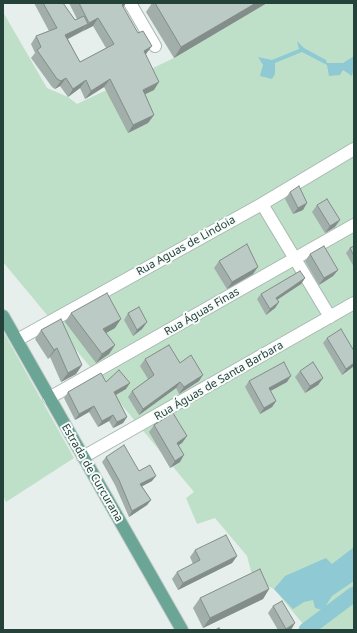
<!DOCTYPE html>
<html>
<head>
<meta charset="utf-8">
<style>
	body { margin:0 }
	#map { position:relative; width:357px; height:633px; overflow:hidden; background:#e6efeb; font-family:"Noto Sans",sans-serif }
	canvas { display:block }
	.frame { position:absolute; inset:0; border:4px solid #24423a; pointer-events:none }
</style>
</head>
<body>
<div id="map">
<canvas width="357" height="633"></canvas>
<div class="frame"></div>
</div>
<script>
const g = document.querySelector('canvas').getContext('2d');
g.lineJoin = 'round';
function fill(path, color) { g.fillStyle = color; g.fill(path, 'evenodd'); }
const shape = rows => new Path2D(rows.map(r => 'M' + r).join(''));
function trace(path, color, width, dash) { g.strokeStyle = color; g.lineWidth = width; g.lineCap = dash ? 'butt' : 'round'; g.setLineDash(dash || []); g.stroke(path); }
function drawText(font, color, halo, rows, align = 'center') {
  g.font = font + ' "Noto Sans",sans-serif'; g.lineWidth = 4; g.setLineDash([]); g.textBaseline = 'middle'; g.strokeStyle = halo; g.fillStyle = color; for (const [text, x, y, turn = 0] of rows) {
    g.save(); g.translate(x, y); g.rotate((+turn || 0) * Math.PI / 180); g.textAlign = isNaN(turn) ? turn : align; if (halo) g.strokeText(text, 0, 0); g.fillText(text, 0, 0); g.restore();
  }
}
fill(shape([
	[267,3,354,3,354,630,308,630,274,589,253,579,247,556,215,518,197,524,186,498,194,492,3,262,3,12,47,88,68,97,77,104,174,58],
	[3,331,74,458,6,502,3,496]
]), '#bfe0c8');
fill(shape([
	[297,41,304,48,326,60,327,63,343,63,354,56,354,68,352,76,343,70,340,75,329,76,327,65,302,52,275,63,275,74,272,79,260,76,263,65,258,57,272,60,299,49],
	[354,547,354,581,332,596,323,610,315,608,313,600,304,602,293,609,274,589,285,576,326,558,332,564]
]), '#8ec9d4');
trace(shape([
	[306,630,354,594]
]), '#8ec9d4', 15);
const minor = shape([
	[130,3,155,46],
	[262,204,330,317],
	[17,340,262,204,354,149],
	[49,398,354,225],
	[83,457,354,303]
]);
const major = shape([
	[3,316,182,630]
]);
trace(minor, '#a8b8b2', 14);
trace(major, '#c2cac8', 14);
trace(minor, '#fff', 12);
trace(major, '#6aa596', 12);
fill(shape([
	[34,3,63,3,75,20,77,19,69,3,126,3,123,7,146,54,154,90,145,94,154,115,148,123,128,133,104,87,85,99,80,88,68,97,60,86,55,89,52,87,31,58,35,53,31,44,36,36,49,31],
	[93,26,106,48,80,62,68,39],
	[152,3,267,3,174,58,146,12],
	[290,192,303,210,293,214,285,199],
	[317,205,335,227,325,233,312,212],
	[354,246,354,267,346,253,350,248],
	[310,254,338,270,333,276,319,285,305,261],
	[219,261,253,274,227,289,214,268],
	[305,278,301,284,277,300,279,302,275,308,266,315,257,299,261,294],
	[71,313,115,328,106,333,115,345,109,354,96,363,65,322],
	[128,313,147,322,142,329,133,336,124,320],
	[41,330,82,365,76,374,61,382,50,357,48,359,35,339],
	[327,338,354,366,342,375,323,343],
	[145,359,180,363,199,381,179,394,176,388,139,415,128,397,132,391,148,379,140,366],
	[300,371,323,378,318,385,305,393,295,377],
	[249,381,287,382,270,391,276,401,272,407,260,414,245,387],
	[106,382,126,389,116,395,127,417,123,423,113,428,109,421,98,427,89,412,75,420,64,398,68,392],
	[154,425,187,436,182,443,178,446,180,462,170,468,149,432],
	[106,457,139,471,152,481,142,486,151,500,147,505,129,517,115,485,102,462],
	[195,550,237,556,232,563,178,590,172,579,177,572,193,564,190,557],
	[269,589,263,599,203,628,193,608,200,598],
	[273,606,291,630,278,630,268,613]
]), '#a1aea9');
fill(shape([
	[125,3,126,3,121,10,122,5],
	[256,3,267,3,174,58,181,47],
	[98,18,93,26,83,31,89,23],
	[88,24,82,31,60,43,65,35],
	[152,46,146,54,138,59,144,51],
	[66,78,60,86,55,89,61,81],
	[110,79,104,87,85,99,91,91],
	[86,80,80,88,68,97,73,89],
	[159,82,154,90,137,98,143,90],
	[154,115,148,123,128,133,133,125],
	[307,203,303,210,293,214,298,208],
	[340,220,335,227,325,233,330,226],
	[258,267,253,274,227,289,232,282],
	[338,270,333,276,319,285,324,278],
	[305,278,301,284,272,303,276,298],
	[279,302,275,308,266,315,270,309],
	[121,319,115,328,97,338,103,329],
	[147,322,142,329,133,336,137,330],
	[115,345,109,354,96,363,102,354],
	[57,348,50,357,48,359,54,350],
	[354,363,354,366,342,375,346,369],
	[82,365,76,374,61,382,68,373],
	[203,375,199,381,179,394,184,387],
	[291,376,287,382,265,394,269,388],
	[323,378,318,385,305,393,310,386],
	[180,382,176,388,139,415,143,409],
	[130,383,126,389,110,398,114,392],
	[276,401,272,407,260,414,264,408],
	[94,406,89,412,75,420,79,414],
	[113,415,109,421,98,427,102,421],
	[127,417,123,423,113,428,117,422],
	[187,436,182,443,172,449,177,443],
	[184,455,180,462,170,468,175,461],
	[156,476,152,481,137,489,140,484],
	[151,500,147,505,129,517,132,511],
	[237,556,232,563,178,590,183,583],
	[269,589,263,599,203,628,210,618],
	[295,623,291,630,286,630,286,629]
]), '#838d89');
const building = shape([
	[43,3,63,3,75,20,84,16,88,24,65,35,80,62,114,44,98,18,89,23,79,3,125,3,122,5,138,33,143,31,152,46,144,51,159,82,143,90,154,115,133,125,110,79,91,91,86,80,73,89,66,78,61,81,57,79,37,50,41,47,36,36,57,28,43,3],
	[155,3,256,3,181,47,155,3],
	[299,186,307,203,298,208,290,192,299,186],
	[327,199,340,220,330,226,317,205,327,199],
	[247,244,258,267,232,282,219,261,247,244],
	[324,246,338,270,324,278,310,254,324,246],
	[354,246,354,256,350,248,354,246],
	[300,271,305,278,276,298,279,302,270,309,261,294,300,271],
	[107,293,121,319,103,329,115,345,102,354,71,313,107,293],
	[139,307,147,322,137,330,128,313,139,307],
	[61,319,82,365,68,373,57,348,54,350,41,330,61,319],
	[341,329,354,351,354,363,346,369,327,338,341,329],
	[169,345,180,363,191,355,203,375,184,387,180,382,143,409,132,391,154,375,145,359,169,345],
	[284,362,291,376,269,388,276,401,264,408,249,381,284,362],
	[313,362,323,378,310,386,300,371,313,362],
	[119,370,130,383,114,392,127,417,117,422,113,415,102,421,94,406,79,414,68,392,101,373,106,382,119,370],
	[173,413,187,436,177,443,184,455,175,461,154,425,173,413],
	[124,445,139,471,150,465,156,476,140,484,151,500,132,511,119,480,106,457,124,445],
	[226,535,237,556,183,583,177,572,200,560,195,550,226,535],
	[260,569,269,589,210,618,200,598,260,569],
	[282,601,295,623,286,629,273,606,282,601],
	[219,628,220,630,215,630,219,628]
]);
fill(building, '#bbcac4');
trace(building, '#838d89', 1);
drawText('11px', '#24423a', '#f7fbf9', [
	["Rua Aguas de Lindoia",186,246,-29],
	["Rua Águas Finas",202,312,-30],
	["Rua Águas de Santa Barbara",219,381,-30],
	["Estrada de Curcurana",92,473,60]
]);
</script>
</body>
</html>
